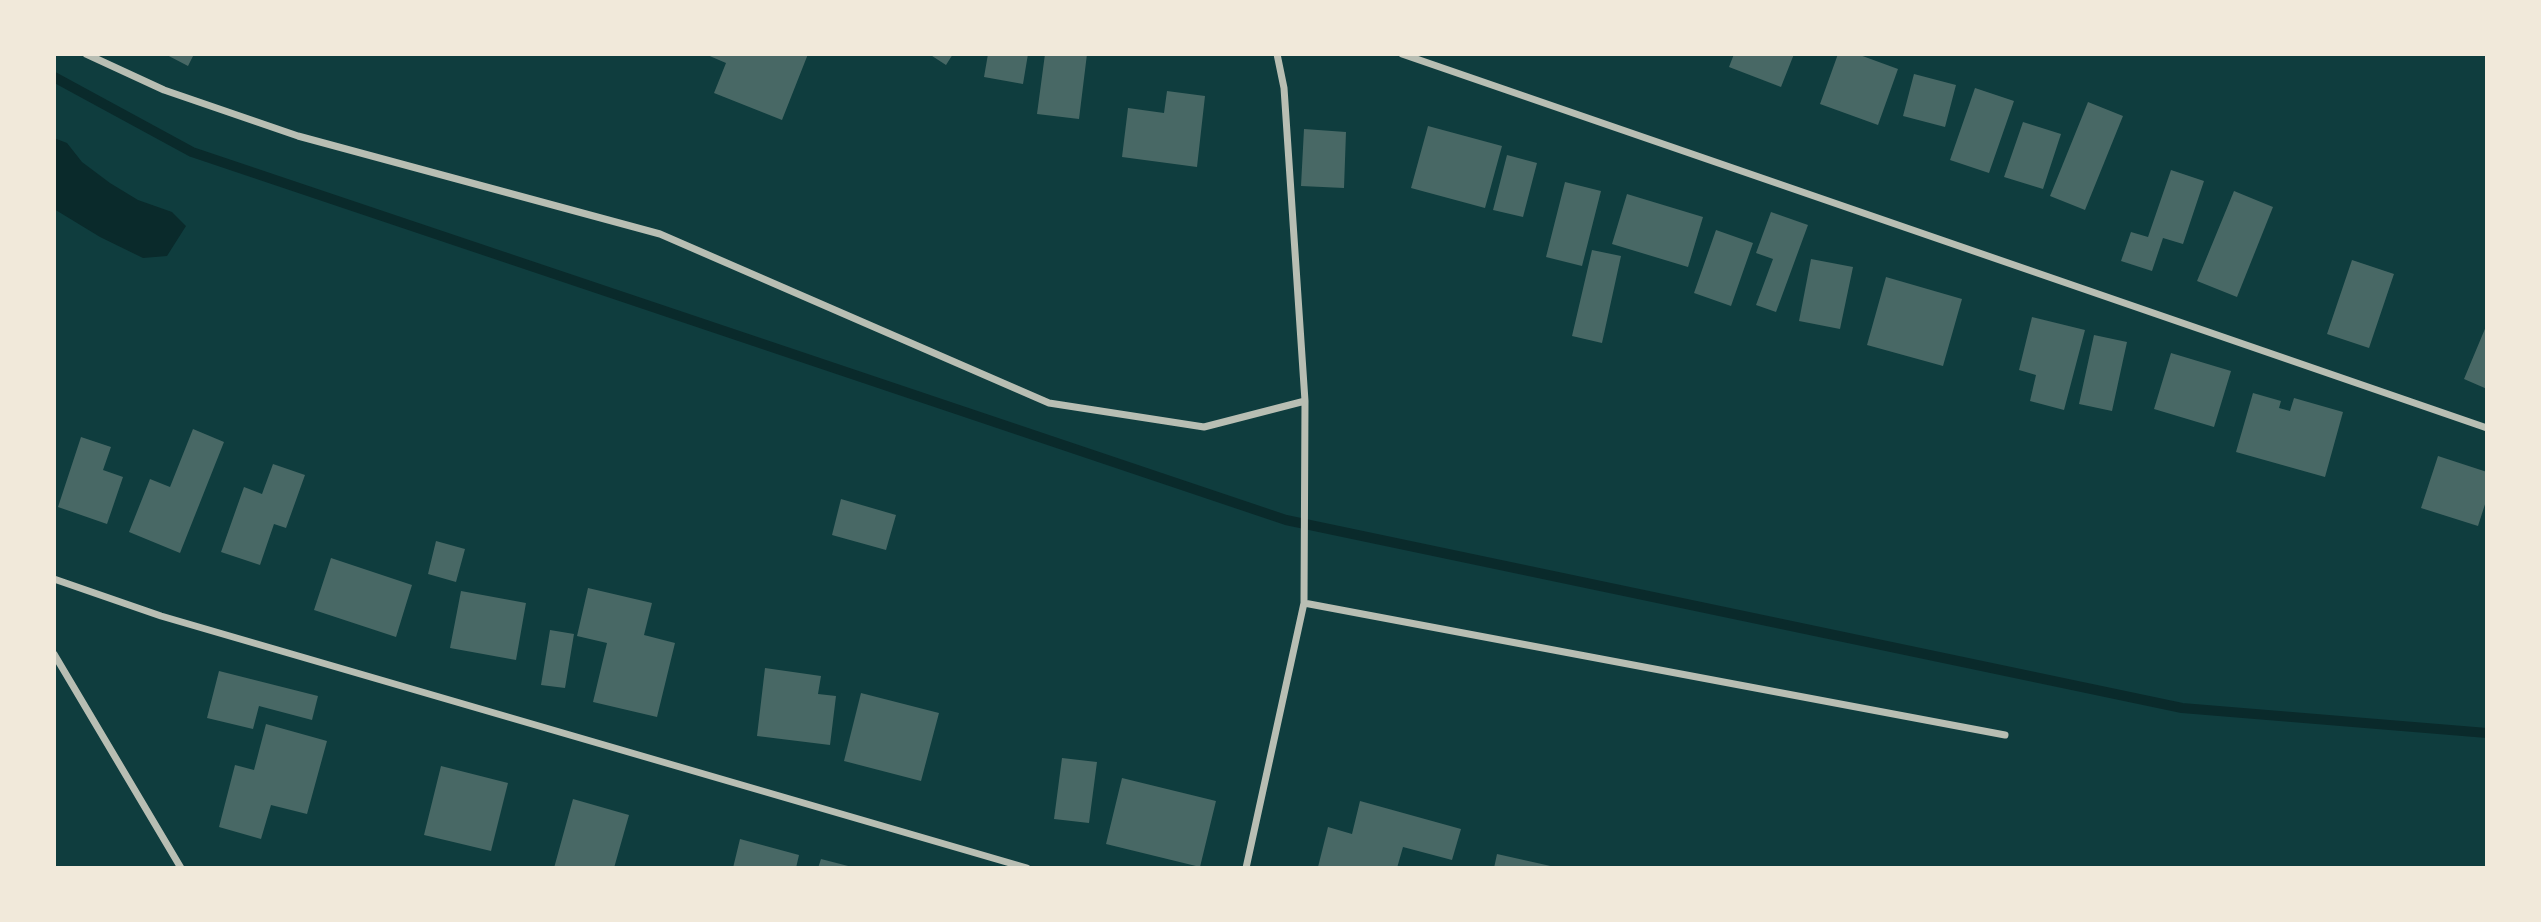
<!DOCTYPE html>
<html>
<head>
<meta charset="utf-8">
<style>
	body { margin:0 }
	#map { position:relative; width:2541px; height:922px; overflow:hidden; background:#0f3d3e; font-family:Raleway,sans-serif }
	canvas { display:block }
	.frame { position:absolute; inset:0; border:56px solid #f1e9da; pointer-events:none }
</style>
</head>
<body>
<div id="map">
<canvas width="2541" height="922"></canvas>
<div class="frame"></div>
</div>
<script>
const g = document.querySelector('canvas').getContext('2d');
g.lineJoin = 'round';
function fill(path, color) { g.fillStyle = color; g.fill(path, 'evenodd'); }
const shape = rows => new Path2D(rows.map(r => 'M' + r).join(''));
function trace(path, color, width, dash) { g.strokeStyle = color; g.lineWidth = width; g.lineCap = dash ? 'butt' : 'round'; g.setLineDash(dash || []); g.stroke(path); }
fill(shape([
	[54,138,67,143,82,162,110,183,138,200,172,212,186,226,167,256,143,258,100,237,54,209]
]), '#0a2a2b');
trace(shape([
	[54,77,192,152,1286,520,2182,708,2487,733]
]), '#0a2a2b', 10);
fill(shape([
	[165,54,194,54,188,66],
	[705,54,808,54,782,120,714,93,726,63],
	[929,54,953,54,946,65],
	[988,54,1028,54,1023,84,984,77],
	[1045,54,1087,54,1079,119,1037,114],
	[1734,54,1794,54,1781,87,1729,67],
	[1838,54,1857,54,1898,69,1878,125,1820,104],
	[1914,74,1956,85,1945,127,1903,116],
	[1975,88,2014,101,1989,173,1950,160],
	[1167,91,1205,96,1197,167,1122,157,1128,108,1164,113],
	[2088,102,2123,116,2085,210,2050,196],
	[2023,122,2061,134,2043,189,2004,177],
	[1428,126,1502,146,1485,208,1411,188],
	[1304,129,1346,132,1344,188,1301,186],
	[1507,155,1537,163,1523,217,1493,210],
	[2171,170,2204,181,2183,244,2163,238,2152,271,2121,261,2131,232,2148,237],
	[1565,182,1601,191,1582,266,1546,257],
	[2234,191,2273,207,2237,297,2197,281],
	[1627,194,1703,217,1688,267,1612,244],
	[1771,212,1808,225,1776,312,1756,305,1773,259,1756,253],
	[1716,230,1753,243,1731,306,1694,293],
	[1592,250,1621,256,1602,343,1572,336],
	[1811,259,1853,267,1840,329,1799,321],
	[2352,260,2394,274,2369,348,2327,334],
	[1886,277,1962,299,1943,366,1867,345],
	[2032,317,2085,330,2064,410,2030,401,2036,375,2019,370],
	[2487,324,2487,389,2464,379],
	[2094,335,2127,342,2112,411,2079,404],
	[2171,353,2231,371,2214,427,2154,409],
	[2253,393,2281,401,2279,408,2290,411,2294,398,2343,412,2325,477,2236,452],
	[193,429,224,442,180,553,129,532,150,479,170,487],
	[81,437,111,447,103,470,123,477,107,524,58,507],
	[2438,456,2487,472,2487,498,2478,526,2421,508],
	[273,464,305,475,286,528,274,524,260,565,221,552,244,487,262,494],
	[841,499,896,515,886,550,832,535],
	[436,541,465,549,456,582,428,574],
	[331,558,412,585,396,637,314,610],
	[588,588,652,603,644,635,675,643,657,717,593,702,607,643,577,636],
	[461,591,526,603,516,660,450,648],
	[550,630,574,634,565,688,541,685],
	[765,668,821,676,818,694,836,696,830,745,757,736],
	[219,671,318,696,312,720,259,706,253,729,207,718],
	[861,693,939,713,921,781,844,761],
	[266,724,327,741,307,814,271,805,261,839,219,827,235,765,254,770],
	[1062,758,1097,762,1089,823,1054,819],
	[441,766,508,783,491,851,424,835],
	[1122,778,1216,801,1200,867,1106,844],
	[573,799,629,815,614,868,554,868],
	[1360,801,1461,829,1452,860,1403,847,1397,868,1318,867,1328,827,1352,834],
	[740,839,799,855,796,868,733,868],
	[1497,854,1555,867,1555,868,1494,868],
	[821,859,852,867,852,868,818,868]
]), '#486865');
trace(shape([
	[86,54,164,90,298,136,660,234,1049,403,1204,427,1305,401],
	[1402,54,2487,428],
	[54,579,161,616,1027,868],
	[1304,603,2005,735],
	[54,654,181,868],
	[1246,868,1304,603,1305,401,1284,88,1277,54]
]), '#b8beb3', 7);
</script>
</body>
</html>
